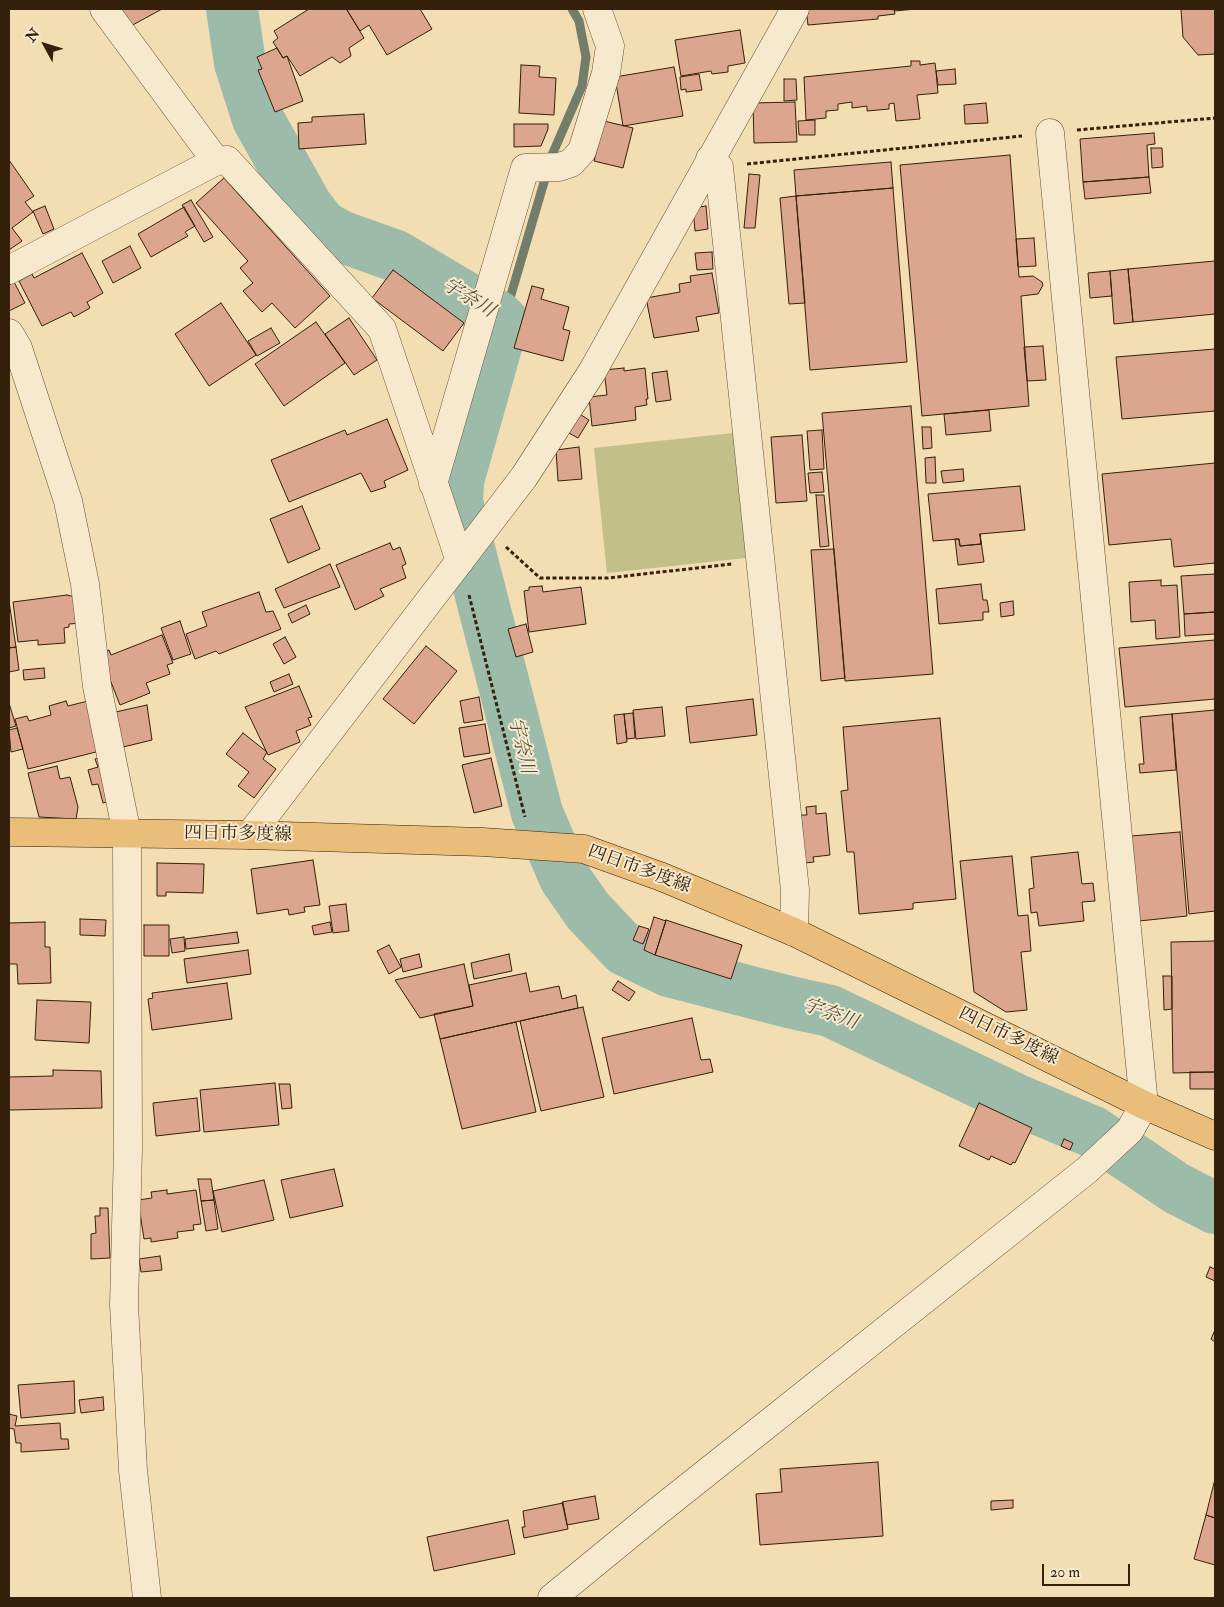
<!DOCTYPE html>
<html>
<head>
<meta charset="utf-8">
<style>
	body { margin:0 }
	#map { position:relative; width:1224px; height:1607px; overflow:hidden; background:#f3ddb3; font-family:"IM FELL Double Pica",serif }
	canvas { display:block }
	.frame { position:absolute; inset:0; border:10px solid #34200b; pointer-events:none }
	.north { position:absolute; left:20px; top:20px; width:50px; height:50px; -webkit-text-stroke:4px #f7e9ce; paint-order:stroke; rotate:309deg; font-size:14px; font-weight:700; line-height:20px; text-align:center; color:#34200b }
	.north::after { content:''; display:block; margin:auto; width:18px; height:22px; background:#34200b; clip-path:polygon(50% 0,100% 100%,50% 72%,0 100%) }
	.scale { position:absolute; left:1042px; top:1564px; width:88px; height:22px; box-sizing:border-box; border:2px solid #34200b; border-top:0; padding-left:6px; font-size:15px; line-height:18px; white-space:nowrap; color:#34200b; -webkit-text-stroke:4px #f7e9ce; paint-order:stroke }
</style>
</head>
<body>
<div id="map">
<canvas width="1224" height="1607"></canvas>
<div class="frame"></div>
<div class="north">N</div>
<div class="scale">20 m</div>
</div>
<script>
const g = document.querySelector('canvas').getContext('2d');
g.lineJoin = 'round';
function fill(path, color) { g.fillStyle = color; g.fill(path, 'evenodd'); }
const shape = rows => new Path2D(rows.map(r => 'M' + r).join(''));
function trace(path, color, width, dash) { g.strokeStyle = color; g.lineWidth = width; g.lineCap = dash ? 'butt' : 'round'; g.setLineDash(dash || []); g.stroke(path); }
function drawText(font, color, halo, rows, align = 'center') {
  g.font = font + ' "IM FELL Double Pica","Noto Serif JP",serif'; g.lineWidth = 4; g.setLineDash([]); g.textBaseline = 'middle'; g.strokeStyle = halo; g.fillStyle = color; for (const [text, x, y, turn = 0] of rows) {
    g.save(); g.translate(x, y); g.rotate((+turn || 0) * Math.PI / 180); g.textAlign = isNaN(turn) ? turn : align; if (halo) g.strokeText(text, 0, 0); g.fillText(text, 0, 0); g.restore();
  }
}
fill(shape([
	[733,433,746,558,607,573,594,448]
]), '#c2bf88');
trace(shape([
	[503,322,552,155,582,86,586,57,579,21,572,9]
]), '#727e6a', 9);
trace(shape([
	[232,9,240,63,258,119,306,205,322,226,340,236,396,256,497,316,503,322,458,481,457,502,537,813,565,878,588,911,625,950,669,971,789,1002,830,1011,1017,1100,1093,1132,1176,1188,1215,1208]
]), '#9cbca9', 52);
const building = shape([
	[119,9,162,9,129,27,119,9],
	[309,9,349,9,347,10,364,38,349,48,351,56,340,63,332,57,300,76,287,56,283,58,273,42,278,38,274,31,309,9],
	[349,9,420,9,432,29,387,55,369,25,360,31,347,10,349,9],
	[806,9,894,9,895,14,878,16,878,19,808,25,806,9],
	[894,9,917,9,894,11,894,9],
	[1181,9,1215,9,1215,54,1198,55,1183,37,1181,9],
	[740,30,745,63,728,66,728,72,712,74,711,71,681,76,675,40,740,30],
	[277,48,283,58,287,56,303,101,275,112,258,70,262,69,257,57,277,48],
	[911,61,920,61,920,65,935,63,936,71,938,93,917,95,920,119,896,121,894,103,889,104,889,109,867,111,867,106,852,108,852,102,838,104,838,110,826,111,826,118,806,120,804,77,911,66,911,61],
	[521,65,540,66,539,77,556,78,554,115,519,113,521,65],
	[674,67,683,116,623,126,615,77,674,67],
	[955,69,956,84,938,85,936,71,955,69],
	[699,74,702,90,686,92,686,89,681,90,680,77,699,74],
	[784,79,796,79,797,100,784,101,784,79],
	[795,102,797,142,754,143,753,103,795,102],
	[986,103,988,123,965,124,964,105,986,103],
	[364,114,366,144,299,149,298,123,312,122,312,117,364,114],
	[815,120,815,135,799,135,798,121,815,120],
	[604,121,633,128,623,168,594,161,604,121],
	[514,124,548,124,548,129,541,146,514,147,514,124],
	[1154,133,1155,144,1147,145,1149,177,1083,182,1080,139,1154,133],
	[1151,148,1162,148,1163,167,1152,168,1151,148],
	[1010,155,1019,277,1033,276,1042,282,1043,285,1038,294,1021,296,1029,406,922,416,900,165,1010,155],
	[9,160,34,196,25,202,33,212,12,228,22,241,9,250,9,160],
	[891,162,893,188,796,196,794,170,891,162],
	[749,174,760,175,755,228,744,228,749,174],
	[1149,177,1151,193,1085,199,1083,182,1149,177],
	[224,178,330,296,295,328,272,303,262,312,243,291,253,283,240,268,248,261,196,203,224,178],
	[893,188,907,362,810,370,796,196,893,188],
	[796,196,805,303,789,304,780,198,796,196],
	[191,200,213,237,204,242,182,205,191,200],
	[45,206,54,229,43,234,33,211,45,206],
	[706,206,708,229,695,231,693,208,706,206],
	[184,207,195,226,185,232,188,236,151,257,138,234,184,207],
	[1034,238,1036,266,1018,267,1016,239,1034,238],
	[130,246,141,268,113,283,102,261,130,246],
	[712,252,713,269,697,270,695,253,712,252],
	[82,253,103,293,87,302,90,308,74,317,71,312,42,326,19,281,32,274,34,278,82,253],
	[1215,261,1215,314,1133,322,1128,269,1215,261],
	[1128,269,1133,322,1114,324,1110,271,1128,269],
	[393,270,464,323,443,351,372,298,393,270],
	[1110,271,1112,296,1090,298,1088,273,1110,271],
	[712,273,719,313,696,317,699,331,654,338,646,298,680,292,679,284,691,282,690,276,712,273],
	[14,282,25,303,9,311,9,285,14,282],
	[532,286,544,289,541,299,569,307,563,329,570,331,563,361,514,348,532,286],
	[221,303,256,355,209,386,175,334,221,303],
	[349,318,377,360,354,375,325,334,349,318],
	[316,322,345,363,284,406,255,364,316,322],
	[271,328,280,343,257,356,248,341,271,328],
	[1043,346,1046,380,1027,381,1024,347,1043,346],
	[1215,349,1215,411,1122,419,1116,357,1215,349],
	[624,368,624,371,645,368,648,399,646,399,647,405,635,407,636,420,592,426,589,397,607,395,604,370,624,368],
	[667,371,671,400,656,402,652,373,667,371],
	[911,406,933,674,845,681,822,413,911,406],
	[989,410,991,431,946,435,944,414,989,410],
	[578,413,589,420,578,438,567,432,578,413],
	[387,419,408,470,384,481,386,487,371,492,361,473,289,502,271,460,345,430,347,435,387,419],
	[922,427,931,427,932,448,923,449,922,427],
	[822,430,824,469,810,470,807,431,822,430],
	[802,435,807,501,776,503,771,437,802,435],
	[579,447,582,479,558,481,556,450,579,447],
	[935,457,936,483,926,483,925,458,935,457],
	[1215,463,1215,563,1174,567,1171,539,1109,545,1102,474,1215,463],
	[963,469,964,481,943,483,941,471,963,469],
	[822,472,824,492,810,493,808,473,822,472],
	[1020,486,1025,530,980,534,981,544,960,546,959,539,933,541,928,494,1020,486],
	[816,495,824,495,829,546,820,547,816,495],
	[302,506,320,549,288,563,270,519,302,506],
	[980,534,984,562,958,565,955,539,959,539,960,546,981,544,980,534],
	[390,543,393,550,400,547,406,564,402,566,406,578,380,589,384,596,355,610,336,565,390,543],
	[834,549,845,678,821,681,811,550,834,549],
	[330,564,340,587,284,608,275,589,330,564],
	[1215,574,1215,612,1184,614,1181,576,1215,574],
	[1161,580,1161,586,1177,585,1180,637,1156,639,1155,620,1131,622,1129,582,1161,580],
	[981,584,983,600,987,600,989,612,983,612,983,620,939,624,936,589,981,584],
	[542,586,543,592,581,587,586,624,529,632,524,591,529,590,529,587,542,586],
	[259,592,266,612,273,611,281,629,219,654,216,651,195,659,186,634,207,626,202,612,259,592],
	[67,595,79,598,81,623,69,624,69,627,64,628,65,643,38,645,38,640,18,642,13,602,67,595],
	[9,601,16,647,9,648,9,601],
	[1013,601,1014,615,1001,617,1000,603,1013,601],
	[306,605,310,614,292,623,288,614,306,605],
	[1215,612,1215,634,1185,636,1184,614,1215,612],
	[180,621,191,654,173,660,161,628,180,621],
	[526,624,533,652,516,657,508,629,526,624],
	[162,635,173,663,167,665,170,674,146,683,150,693,120,705,100,654,109,650,111,655,162,635],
	[285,637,296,657,284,664,273,644,285,637],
	[1215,640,1215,699,1125,707,1119,648,1215,640],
	[426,646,457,671,414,724,383,699,426,646],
	[16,647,19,670,9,672,9,648,16,647],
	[44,668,45,678,24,680,23,670,44,668],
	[289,674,293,684,274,692,270,682,289,674],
	[299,686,312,717,308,718,311,725,296,731,300,742,268,755,245,707,299,686],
	[479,697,483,720,464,723,460,701,479,697],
	[753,699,757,735,690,743,686,707,753,699],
	[66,701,68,706,88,701,104,750,28,769,15,719,27,716,29,721,51,715,49,706,66,701],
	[9,703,16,726,9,728,9,703],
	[147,705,152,740,119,748,111,713,147,705],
	[662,707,665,736,636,739,633,710,662,707],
	[1215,710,1215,911,1189,914,1172,714,1215,710],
	[633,713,635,738,627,739,624,714,633,713],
	[624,714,627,742,617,744,614,715,624,714],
	[1172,714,1176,770,1140,773,1139,764,1144,764,1140,717,1172,714],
	[940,718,956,899,913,903,913,909,859,914,854,852,847,852,841,791,848,790,843,727,940,718],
	[485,724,490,753,464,757,459,728,485,724],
	[17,728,23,749,11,752,9,730,17,728],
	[243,733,267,752,263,759,276,769,254,798,238,786,249,772,226,754,243,733],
	[107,756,118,799,103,803,98,784,92,785,88,770,98,767,95,759,107,756],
	[491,758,502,806,474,813,462,765,491,758],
	[57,766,60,779,70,777,78,807,76,819,39,817,28,773,57,766],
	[816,806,816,814,826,813,830,855,813,857,814,862,805,863,801,815,807,815,806,807,816,806],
	[1180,832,1187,916,1139,921,1131,836,1180,832],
	[1078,852,1082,884,1093,883,1095,901,1082,902,1084,921,1039,926,1037,912,1031,913,1029,889,1034,888,1031,857,1078,852],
	[1012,856,1018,916,1028,915,1031,951,1021,952,1027,1010,1006,1012,974,992,960,861,1012,856],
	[313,860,320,905,304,907,305,912,289,915,288,909,257,914,251,869,313,860],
	[157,863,204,864,203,893,166,892,166,896,157,896,157,863],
	[346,904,349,931,333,933,329,906,346,904],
	[654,917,666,921,655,955,644,950,654,917],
	[80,919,106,920,105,936,80,935,80,919],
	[666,920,742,945,731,979,655,955,666,920],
	[45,922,45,947,50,947,51,983,18,984,17,964,9,964,9,923,45,922],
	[330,922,332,932,314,935,312,926,330,922],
	[144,925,169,925,169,956,144,956,144,925],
	[639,926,649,929,643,944,633,940,639,926],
	[237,932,239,943,186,949,185,939,237,932],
	[184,937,185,951,172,953,170,939,184,937],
	[1215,941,1215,1072,1173,1073,1171,942,1215,941],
	[389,945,401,967,389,974,377,951,389,945],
	[248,950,251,974,187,983,184,959,248,950],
	[419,954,422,967,403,972,400,959,419,954],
	[509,954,512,971,474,979,471,963,509,954],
	[464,964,473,1006,420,1018,395,980,464,964],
	[526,973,530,992,559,986,562,999,576,995,578,1008,440,1039,434,1014,473,1006,469,985,526,973],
	[1163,976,1172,976,1172,1009,1164,1010,1163,976],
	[618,981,635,992,629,1001,612,990,618,981],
	[227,983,232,1019,152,1030,148,999,153,998,152,993,227,983],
	[37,1000,91,1002,89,1043,35,1040,37,1000],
	[583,1007,604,1097,541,1111,520,1021,583,1007],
	[692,1018,701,1060,710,1059,713,1072,614,1094,602,1038,692,1018],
	[516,1022,536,1112,462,1129,440,1039,516,1022],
	[53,1070,101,1071,102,1108,9,1110,9,1077,53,1076,53,1070],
	[1190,1072,1215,1072,1215,1089,1190,1089,1190,1072],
	[275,1083,279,1125,204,1132,200,1090,275,1083],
	[279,1084,290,1084,292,1108,282,1109,279,1084],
	[197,1098,200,1131,156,1136,153,1103,197,1098],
	[979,1103,1032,1128,1015,1163,1013,1162,1011,1165,991,1156,989,1160,959,1146,979,1103],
	[1064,1139,1073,1143,1070,1150,1061,1146,1064,1139],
	[334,1169,343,1206,290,1218,281,1180,334,1169],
	[198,1179,211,1179,214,1200,201,1201,198,1179],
	[264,1180,274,1220,222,1232,213,1191,264,1180],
	[167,1190,167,1194,196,1190,201,1224,193,1225,194,1230,177,1232,178,1238,151,1242,151,1238,144,1239,138,1200,152,1198,151,1192,167,1190],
	[214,1200,218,1229,206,1231,201,1201,214,1200],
	[100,1208,108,1208,110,1258,91,1259,91,1234,96,1233,95,1216,100,1216,100,1208],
	[160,1256,162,1270,141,1272,139,1259,160,1256],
	[1210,1267,1215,1269,1215,1281,1206,1277,1210,1267],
	[1215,1330,1215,1342,1211,1339,1215,1330],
	[74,1381,75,1413,21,1418,18,1385,74,1381],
	[103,1397,104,1410,81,1413,79,1400,103,1397],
	[9,1414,17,1416,15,1426,60,1423,61,1439,68,1439,69,1449,21,1452,21,1443,16,1443,14,1429,9,1428,9,1414],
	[878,1462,883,1536,760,1545,756,1494,782,1492,780,1469,878,1462],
	[1214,1483,1215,1483,1215,1518,1206,1515,1214,1483],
	[595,1496,599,1519,567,1525,562,1502,595,1496],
	[1013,1500,1013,1508,991,1510,991,1501,1013,1500],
	[563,1503,568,1529,524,1538,522,1527,525,1527,523,1511,563,1503],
	[1206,1515,1215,1518,1215,1565,1194,1559,1206,1515],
	[508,1520,515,1554,434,1571,427,1537,508,1520]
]);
fill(building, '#dca58d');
trace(building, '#34200b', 1);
const minor = shape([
	[104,9,216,161],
	[1050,133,1144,1105],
	[710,159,719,167,795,890,794,932],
	[9,270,216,161,227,160,382,329,460,561],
	[9,333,18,348,68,501,85,584,97,686,127,834,128,1149,124,1305,133,1470,147,1598],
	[433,484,525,168,559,167,571,163,582,151,606,73,610,46,597,9],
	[250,835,524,477,592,372,795,9]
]);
const tertiary = shape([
	[552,1598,657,1512,1087,1170,1130,1130,1144,1105]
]);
const primary = shape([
	[9,832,250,835,483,842,584,849,662,877,794,932,1144,1105,1215,1136]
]);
trace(minor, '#644f35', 29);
trace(tertiary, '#644f35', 29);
trace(primary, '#34200b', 29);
trace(shape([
	[1077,130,1215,118],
	[747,164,1022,136],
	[506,547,540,578,608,578,732,564],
	[469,595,525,817]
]), '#34200b', 3, [4, 2.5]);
trace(minor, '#f7e9ce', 28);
trace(tertiary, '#f7e9ce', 28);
trace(primary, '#eabe7a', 28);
drawText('18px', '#34200b', '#f7e9ce', [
	["四日市多度線",238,835,1],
	["四日市多度線",639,870,20],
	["四日市多度線",1008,1037,26]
]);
drawText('italic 19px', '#534f3a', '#f7e9ce', [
	["宇奈川",468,299,31],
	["宇奈川",520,746,76],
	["宇奈川",830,1015,20]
]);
</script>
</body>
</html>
